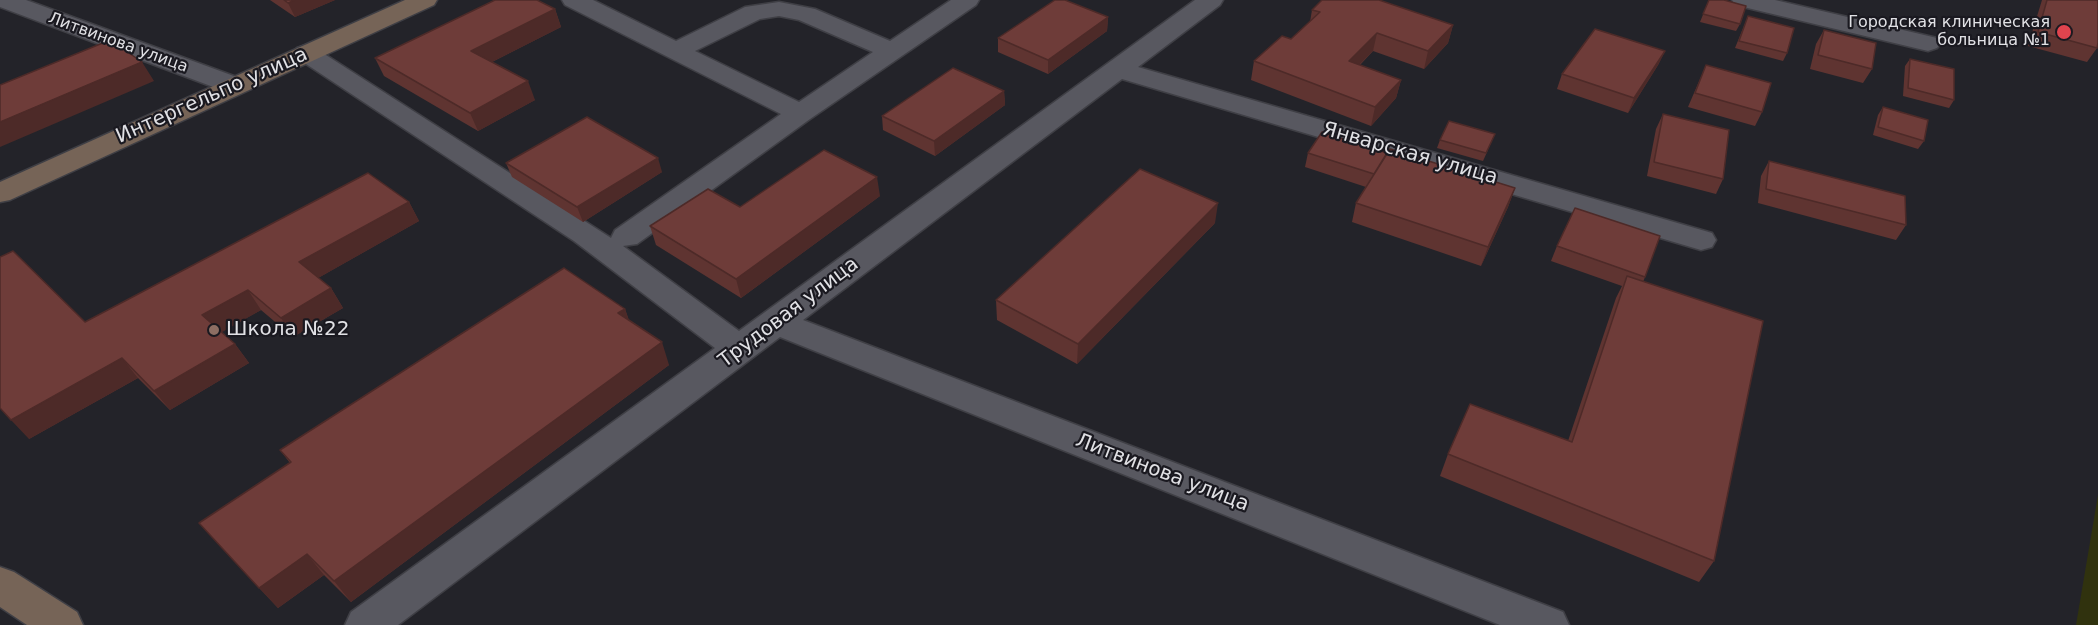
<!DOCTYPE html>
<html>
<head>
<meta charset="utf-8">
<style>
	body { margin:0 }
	canvas { display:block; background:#232329 }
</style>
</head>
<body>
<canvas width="2098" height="625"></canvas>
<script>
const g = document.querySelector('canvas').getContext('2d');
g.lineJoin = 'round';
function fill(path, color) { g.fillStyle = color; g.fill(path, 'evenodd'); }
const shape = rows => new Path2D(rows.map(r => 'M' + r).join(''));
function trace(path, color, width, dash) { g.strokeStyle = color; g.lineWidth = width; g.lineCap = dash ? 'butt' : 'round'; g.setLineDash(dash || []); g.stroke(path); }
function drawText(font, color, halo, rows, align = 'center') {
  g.font = font + ' "DejaVu Sans",sans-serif'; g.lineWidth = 4.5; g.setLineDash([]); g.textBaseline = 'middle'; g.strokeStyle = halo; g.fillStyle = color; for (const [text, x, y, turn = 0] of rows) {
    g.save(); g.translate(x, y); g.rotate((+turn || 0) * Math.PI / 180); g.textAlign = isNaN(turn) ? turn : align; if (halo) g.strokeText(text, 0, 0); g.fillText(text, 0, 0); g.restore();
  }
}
fill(shape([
	[2098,495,2098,625,2076,625]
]), '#30320e');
const street = shape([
	[0,0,26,0,242,79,246,85,242,91,233,93,224,91,0,7,0,0],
	[562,0,593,0,676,41,745,7,779,2,815,9,890,41,951,0,979,0,976,5,810,119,637,244,623,246,739,331,1195,0,1223,0,1220,5,1138,67,1712,233,1716,240,1712,247,1701,250,1122,79,803,320,1563,612,1569,625,1500,625,780,337,398,625,345,625,351,612,715,348,574,241,297,58,293,53,297,48,306,45,315,48,611,238,615,230,781,114,565,5,562,0],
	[779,16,799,20,873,52,799,102,695,51,760,19,779,16],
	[1732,0,1775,0,1937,38,1941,43,1937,48,1928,51,1735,5,1732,0]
]);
const secondary = shape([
	[405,0,437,0,434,5,10,200,0,202,0,182,405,0],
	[0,567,14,572,77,612,83,625,27,625,0,607,0,567]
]);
trace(street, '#3f3f45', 3);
trace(secondary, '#3f3f45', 3);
fill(street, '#585860');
fill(secondary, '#766457');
fill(shape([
	[270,0,335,0,295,17],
	[1709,0,1740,24,1736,31,1700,22],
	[2042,0,2098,0,2097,48,2087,62,2028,46],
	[555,9,561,27,492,62,535,100,478,131,384,76,375,58],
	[1312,10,1453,25,1448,43,1424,69,1373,51,1360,65,1401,80,1396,98,1371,126,1251,80,1254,61,1291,39,1310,22],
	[1748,16,1787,53,1783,61,1735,48],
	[1108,17,1107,31,1048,74,998,52,998,38],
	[1824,30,1872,69,1863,83,1810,69,1816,44],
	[1665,51,1658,65,1628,113,1557,89,1562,74],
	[1910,59,1954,100,1949,108,1903,96,1905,66],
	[1706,65,1762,112,1755,126,1688,107],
	[1004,91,1005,105,935,156,883,130,882,116],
	[1883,107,1924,141,1918,149,1873,135,1878,115],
	[1663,114,1723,179,1716,194,1647,176,1656,129],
	[1440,140,1492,141,1483,161,1437,148],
	[1308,153,1515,188,1508,207,1481,266,1352,222,1356,203,1366,187,1305,167],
	[1769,161,1906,225,1896,240,1758,203,1761,176],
	[506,163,662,172,583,222,512,177],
	[880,196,741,298,656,245,650,226],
	[409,202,419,221,318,278,331,288,343,308,293,337,261,310,221,332,235,344,249,363,170,410,138,378,29,439,85,322],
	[1215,223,1077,364,997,320,996,300],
	[1557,246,1645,277,1643,282,1714,561,1699,582,1440,476,1448,454,1568,441,1616,298,1622,286,1551,261],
	[625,309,629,321,669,365,351,602,324,575,278,608,199,523,290,463,280,450]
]), '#5f3431');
fill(shape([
	[295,0,335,0,295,17,288,3],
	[555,9,561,27,478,69,471,51],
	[1108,17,1107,31,1048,74,1048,60],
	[1453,25,1448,43,1424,69,1428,51],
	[1377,33,1373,51,1345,79,1349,61],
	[1665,51,1658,65,1628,113,1634,98],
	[142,62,154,81,0,147,0,122],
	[1401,80,1396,98,1371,126,1375,107],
	[528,81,535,100,478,131,470,113],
	[1004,91,1005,105,935,156,934,141],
	[658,158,662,172,583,222,577,207],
	[877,177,880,196,741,298,736,279],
	[1515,188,1508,207,1481,266,1488,247],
	[409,202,419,221,311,282,299,262],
	[1218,203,1215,223,1077,364,1078,344],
	[331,288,343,308,293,337,281,318],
	[248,290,261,310,217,335,202,315],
	[625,309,633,331,618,313],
	[662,342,669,365,351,602,334,581],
	[235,344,249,363,170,410,154,391],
	[122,358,138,378,29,439,11,420],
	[307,554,324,575,278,608,259,588]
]), '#4d2a28');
const building = shape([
	[284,0,295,0,288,3,284,0],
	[495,0,537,0,555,9,471,51,528,81,470,113,375,58,495,0],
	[1055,0,1065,0,1108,17,1048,60,998,38,1055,0],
	[1322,0,1379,0,1453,25,1428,51,1377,33,1349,61,1401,80,1375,107,1254,61,1282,36,1291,39,1320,12,1312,10,1322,0],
	[1709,0,1724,0,1746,6,1740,24,1703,14,1709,0],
	[2047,0,2098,0,2098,43,2097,48,2038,32,2047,0],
	[1748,16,1794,28,1787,53,1739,41,1748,16],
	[1595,29,1665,51,1634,98,1562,74,1595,29],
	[1824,30,1876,43,1872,69,1818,55,1824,30],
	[110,40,142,62,0,122,0,85,110,40],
	[1910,59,1954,69,1954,100,1908,88,1910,59],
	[1706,65,1771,83,1762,112,1695,93,1706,65],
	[953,68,1004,91,934,141,882,116,953,68],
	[1883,107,1928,120,1924,141,1878,127,1883,107],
	[1663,114,1729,130,1723,179,1654,162,1663,114],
	[587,117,658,158,577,207,506,163,587,117],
	[1449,121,1495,134,1486,153,1440,140,1449,121],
	[1322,132,1387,153,1374,174,1308,153,1322,132],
	[1390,149,1515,188,1488,247,1356,203,1390,149],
	[824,150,877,177,736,279,650,226,708,189,740,207,824,150],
	[1769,161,1905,196,1906,225,1766,189,1769,161],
	[1140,169,1218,203,1078,344,996,300,1140,169],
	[368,173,409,202,299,262,331,288,281,318,248,290,202,315,235,344,154,391,122,358,11,420,0,408,0,257,13,251,85,322,368,173],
	[1575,208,1660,236,1645,277,1557,246,1575,208],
	[564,268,625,309,618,313,662,342,334,581,307,554,259,588,199,523,291,462,280,450,564,268],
	[1627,276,1763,321,1714,561,1448,454,1470,404,1572,442,1627,276]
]);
fill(building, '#6e3c39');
trace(building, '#4d2a28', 1.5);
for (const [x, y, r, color] of [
	[2064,32,8,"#e0444e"],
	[214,330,6,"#8d6e63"]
]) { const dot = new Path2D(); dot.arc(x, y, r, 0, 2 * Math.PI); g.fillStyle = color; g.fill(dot); trace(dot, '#1a1920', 2); }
drawText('16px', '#e1e1e5', '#1a1920', [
	["Городская клиническая",2050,23],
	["больница №1",2050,41]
], 'right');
drawText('16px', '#e1e1e5', '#1a1920', [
	["Литвинова улица",118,43,20]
]);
drawText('20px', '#e1e1e5', '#1a1920', [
	["Интергельпо улица",212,96,-24],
	["Январская улица",1410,154,16],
	["Трудовая улица",789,313,-37],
	["Литвинова улица",1162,473,21]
]);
drawText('20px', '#e1e1e5', '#1a1920', [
	["Школа №22",226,330]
], 'left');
</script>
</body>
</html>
